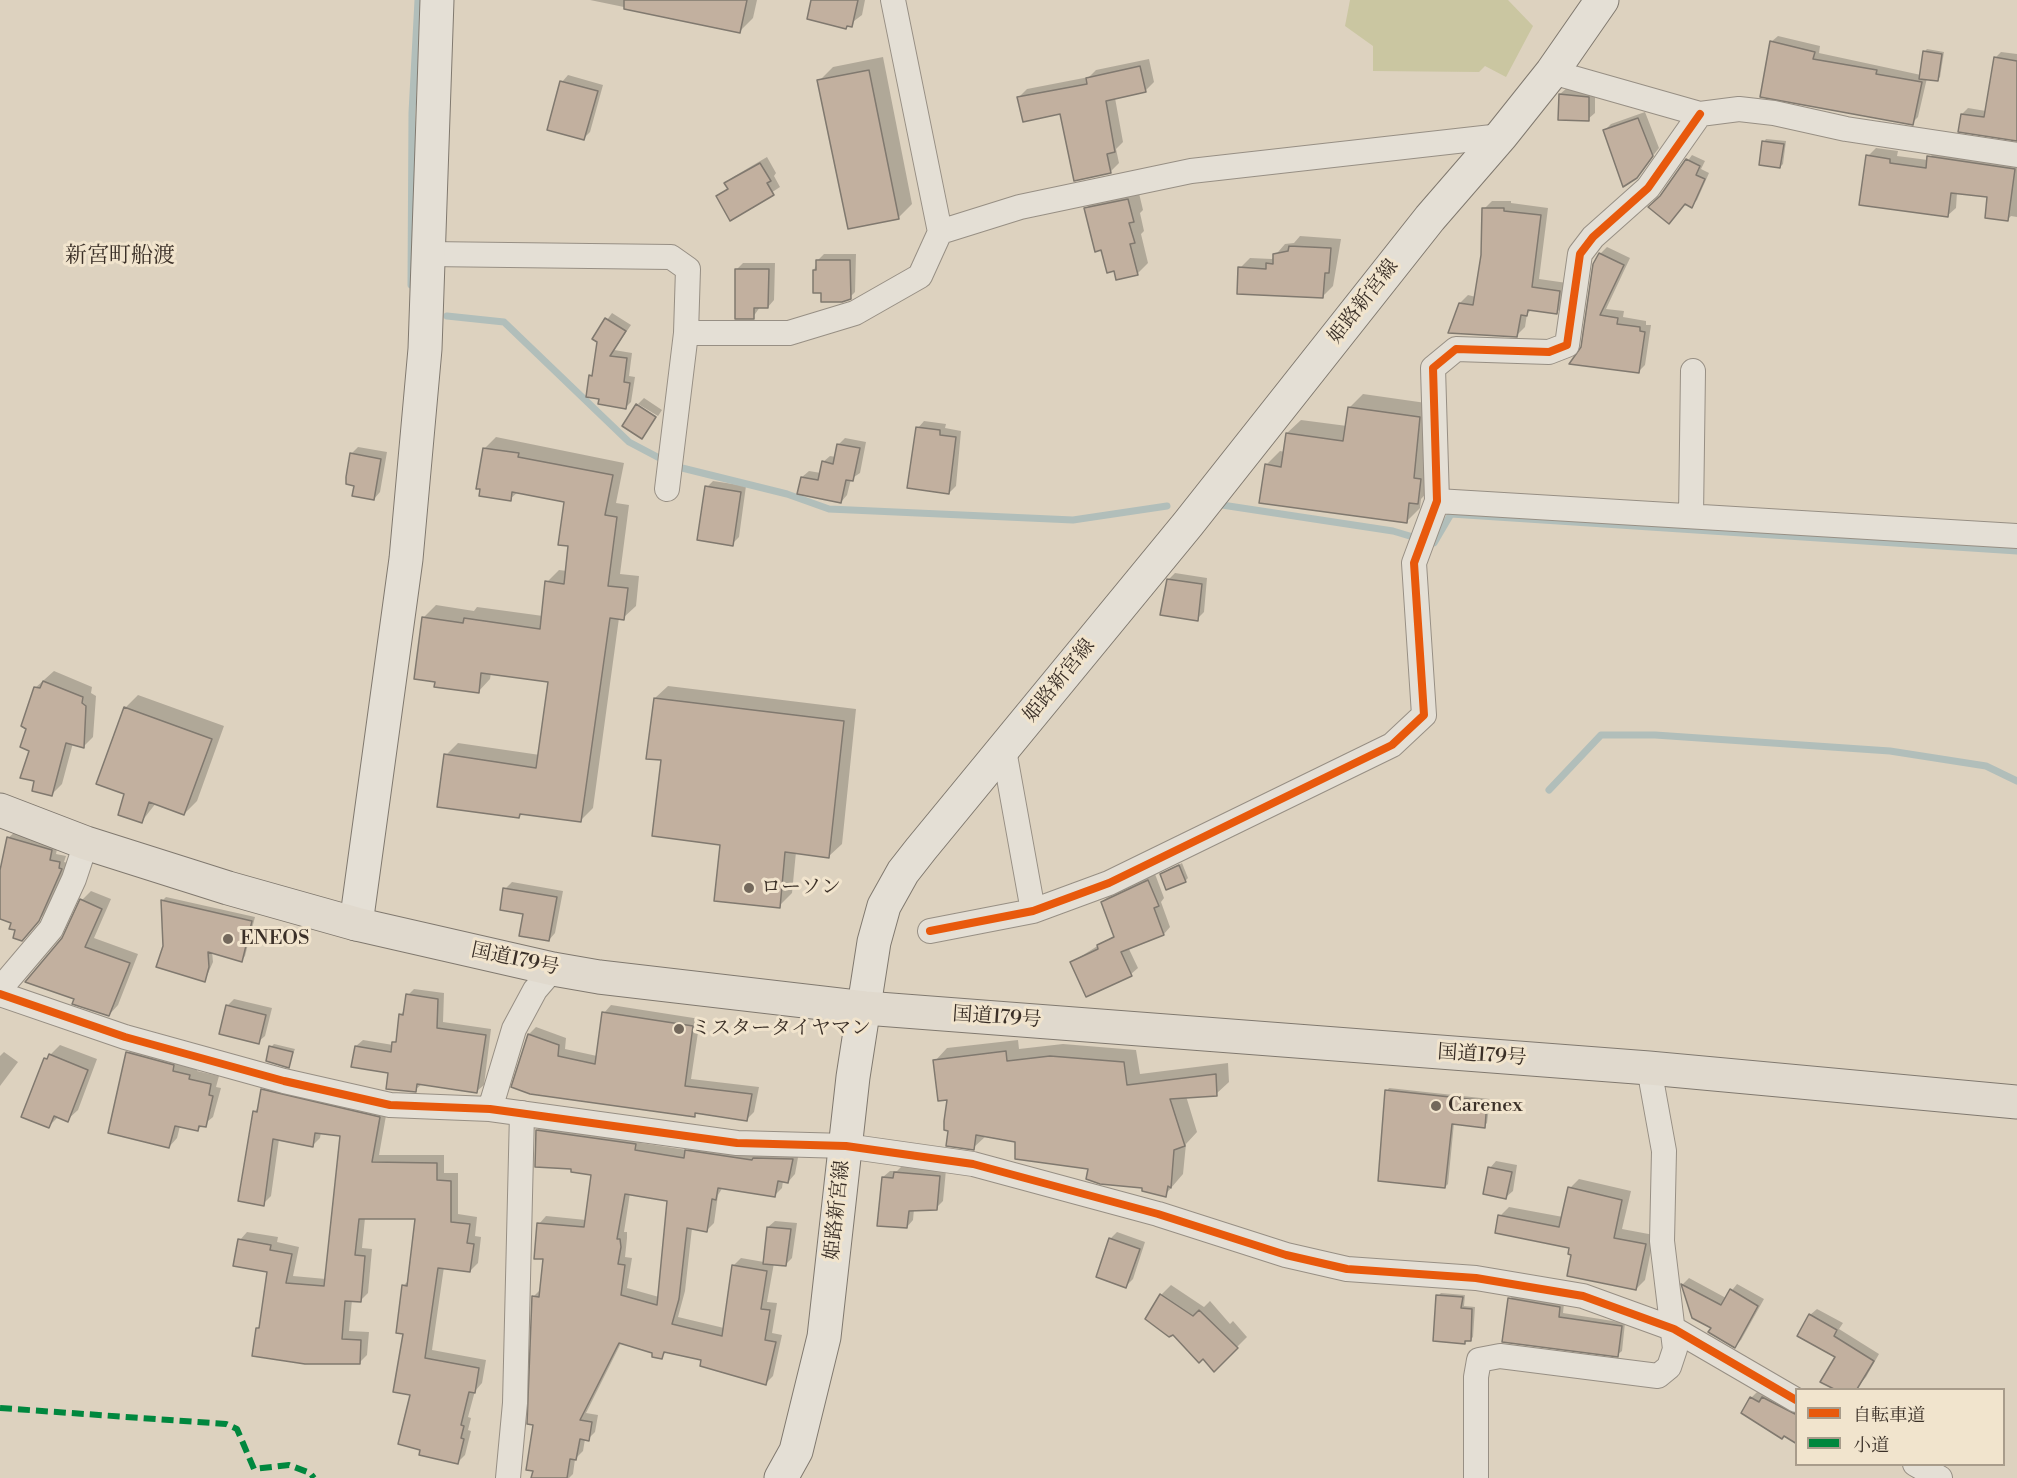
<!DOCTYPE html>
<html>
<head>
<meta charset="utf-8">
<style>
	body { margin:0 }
	#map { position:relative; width:2017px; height:1478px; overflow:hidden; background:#ddd2bf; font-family:"Libre Bodoni","Noto Serif JP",serif }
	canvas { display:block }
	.legend { position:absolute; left:1795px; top:1388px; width:210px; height:78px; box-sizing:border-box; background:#f1e4cd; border:2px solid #a89c8b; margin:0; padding:8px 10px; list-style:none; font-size:18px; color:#3a2f27 }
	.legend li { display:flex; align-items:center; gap:12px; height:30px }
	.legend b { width:30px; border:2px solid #a89c8b }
</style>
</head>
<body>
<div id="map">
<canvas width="2017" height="1478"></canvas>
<ul class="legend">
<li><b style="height:8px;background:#e8590c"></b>自転車道</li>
<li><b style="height:8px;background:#00873e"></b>小道</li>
</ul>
</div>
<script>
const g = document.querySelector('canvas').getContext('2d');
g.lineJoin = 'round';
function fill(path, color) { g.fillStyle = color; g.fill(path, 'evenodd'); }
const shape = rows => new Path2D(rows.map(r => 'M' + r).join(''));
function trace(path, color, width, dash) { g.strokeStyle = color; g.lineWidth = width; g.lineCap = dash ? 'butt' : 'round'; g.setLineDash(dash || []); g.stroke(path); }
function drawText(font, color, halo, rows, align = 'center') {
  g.font = font + ' "Libre Bodoni","Noto Serif JP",serif'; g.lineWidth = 6; g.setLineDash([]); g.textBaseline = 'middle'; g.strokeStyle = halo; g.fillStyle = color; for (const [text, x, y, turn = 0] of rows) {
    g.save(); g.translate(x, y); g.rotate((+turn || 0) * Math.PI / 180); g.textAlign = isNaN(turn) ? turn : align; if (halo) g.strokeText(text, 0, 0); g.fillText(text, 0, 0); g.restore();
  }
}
fill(shape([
	[1350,0,1508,0,1533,26,1506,77,1485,66,1479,72,1373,71,1373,46,1345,26]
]), '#cac6a1');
fill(shape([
	[590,0,757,0,753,18,740,31],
	[813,0,865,0,862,15,846,27],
	[1778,36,1820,46,1819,53,1921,75,1924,52,1927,49,1944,52,1940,77,1937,80,1927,78,1918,117,1912,123,1771,42],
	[2001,52,2017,54,2017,139,1962,114,1968,108,1986,111,1995,58],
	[883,57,912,204,899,217,849,228,819,81,833,67],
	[1149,59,1154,82,1145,91,1115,98,1123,142,1116,149,1119,163,1110,172,1061,112,1019,97,1027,89,1089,77,1096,70],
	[568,75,603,85,590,132,583,139,562,82],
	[1567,88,1595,91,1595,113,1588,119,1560,94],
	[1645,112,1659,148,1636,177,1605,130,1611,124],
	[1766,139,1786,141,1783,164,1780,167,1764,142],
	[1876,148,1898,151,1897,156,1928,160,1937,148,2017,161,2017,217,2011,216,2008,219,1989,196,1957,192,1956,208,1947,216,1868,156],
	[1692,155,1705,161,1701,169,1709,173,1697,200,1691,206,1662,196],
	[767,157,776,173,774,176,780,187,731,219,718,196,728,188,726,184,733,177],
	[1138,189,1143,210,1140,213,1144,231,1141,234,1148,263,1138,273,1117,279,1086,209,1096,198],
	[1492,201,1511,201,1511,203,1548,208,1539,279,1567,283,1564,305,1556,313,1532,309,1527,314,1525,327,1517,335,1460,303,1468,295,1476,297,1482,256,1484,209],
	[1300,236,1341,239,1333,286,1323,296,1240,268,1250,258,1272,259,1285,244,1294,243],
	[1607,247,1630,258,1606,309,1624,311,1623,317,1646,321,1646,325,1651,325,1645,365,1638,372,1583,348,1600,254],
	[824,254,856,254,855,292,849,298,823,292,814,270,818,260],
	[743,263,775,263,774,300,768,307,760,307,753,317,736,270],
	[612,313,631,325,614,350,632,353,629,376,635,377,631,402,626,407,600,397,590,376,595,372,599,342,594,338],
	[1363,394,1433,404,1431,488,1421,499,1420,508,1406,522,1266,465,1280,451,1285,452,1287,433,1301,420,1347,426,1349,408],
	[644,398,662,410,658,416,638,404],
	[924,421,946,424,945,428,961,431,956,486,949,493,918,428],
	[496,437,624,463,616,503,629,505,620,574,639,576,636,606,623,618,619,618,593,808,580,821,522,813,519,817,446,755,458,743,540,755,550,681,491,673,490,679,478,692,424,617,436,605,474,611,477,607,543,616,547,582,559,570,567,571,570,545,565,501,518,492,510,499,484,449],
	[845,438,866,442,860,473,851,479,847,495,841,502,802,477,809,471,821,473,823,462,830,456,836,457,839,444],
	[358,447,387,452,380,492,374,499,355,484,351,454],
	[713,481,746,486,739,537,732,544,707,487],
	[1175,573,1207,578,1204,612,1197,619,1169,579],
	[54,671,92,687,91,693,96,696,93,737,83,747,73,743,62,784,52,794,36,780,28,728,35,688],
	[668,686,856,709,842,844,829,856,796,852,792,893,779,906,662,759,655,698],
	[138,695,224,726,197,801,184,814,156,803,142,821,126,793,125,708],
	[15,832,58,844,56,854,66,856,64,862,68,863,45,913,29,932,17,929,12,922,0,918,0,870,8,838],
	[1182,863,1188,878,1185,881,1162,874],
	[1155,874,1164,898,1161,902,1170,927,1164,934,1128,947,1138,968,1131,974,1087,995,1072,962,1115,935,1102,902,1109,896],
	[512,882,563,891,555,933,549,940,505,889],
	[91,891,111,899,94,938,138,954,118,1005,109,1015,76,998,63,939,82,900],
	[166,897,255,917,245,956,242,960,212,951,213,962,205,980,164,946,162,901],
	[414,989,444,993,443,1022,491,1029,484,1085,477,1091,422,1084,415,1090,356,1046,363,1040,393,1045,398,1038,400,1015,405,1010,408,995],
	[234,999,272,1008,265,1036,258,1042,227,1006],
	[611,1005,700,1019,691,1079,759,1087,754,1112,747,1119,698,1111,694,1115,530,1092,529,1034,536,1027,566,1038,565,1049,597,1056,604,1013],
	[1018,1040,1019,1049,1063,1044,1136,1050,1140,1074,1228,1063,1229,1082,1216,1094,1186,1096,1197,1132,1186,1144,1183,1174,1165,1195,1016,1141,986,1136,973,1148,950,1130,949,1098,935,1061,947,1048],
	[274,1044,295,1049,288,1066,271,1047],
	[60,1045,97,1059,78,1110,67,1120,59,1116,49,1126,23,1116,46,1059],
	[136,1045,198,1067,197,1071,219,1076,216,1087,221,1088,213,1117,197,1130,180,1126,177,1138,169,1147,128,1053],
	[4,1052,18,1062,0,1086,0,1056],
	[270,1082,387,1110,379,1155,444,1155,444,1173,458,1173,458,1214,477,1217,475,1236,481,1237,478,1263,470,1271,444,1267,432,1350,486,1360,482,1383,475,1391,468,1417,471,1418,468,1430,471,1431,465,1455,457,1463,412,1394,405,1332,403,1286,409,1280,417,1218,365,1218,362,1248,372,1249,368,1293,360,1301,352,1300,349,1331,369,1332,367,1355,359,1363,257,1329,261,1324,269,1271,240,1240,247,1232,278,1237,277,1242,299,1247,293,1276,326,1279,342,1135,321,1132,320,1138,312,1146,279,1139,271,1196,263,1204,254,1112,260,1106,262,1090],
	[1389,1088,1490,1099,1487,1123,1484,1126,1454,1123,1448,1184,1445,1187,1387,1091],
	[545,1123,642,1137,641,1143,687,1150,694,1144,799,1152,795,1174,788,1182,783,1181,782,1188,774,1196,723,1187,718,1195,714,1223,707,1230,692,1228,685,1291,678,1317,724,1328,733,1266,741,1258,764,1262,768,1227,775,1221,797,1223,792,1258,786,1264,774,1263,767,1302,777,1303,772,1333,782,1335,773,1376,766,1383,703,1359,667,1351,661,1357,654,1351,621,1343,586,1413,598,1415,595,1432,588,1439,585,1439,583,1451,575,1459,573,1474,569,1478,547,1478,535,1424,533,1297,541,1289,544,1258,539,1224,546,1216,586,1220,592,1174,573,1167,537,1130],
	[630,1193,668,1199,659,1297,627,1288,632,1258,625,1257,627,1238,627,1232,624,1232],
	[1496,1161,1517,1165,1513,1191,1506,1197,1490,1168],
	[902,1166,946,1170,943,1201,936,1208,914,1209,913,1220,907,1227,883,1177,890,1171,897,1171],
	[1579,1179,1631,1191,1622,1229,1654,1235,1645,1280,1636,1289,1573,1254,1571,1247,1500,1216,1509,1207,1563,1217,1570,1188],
	[1117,1232,1145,1242,1133,1279,1126,1286,1110,1239],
	[1689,1278,1726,1298,1737,1284,1764,1299,1741,1340,1735,1346,1713,1327,1694,1317,1683,1284],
	[1171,1285,1204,1307,1210,1301,1230,1324,1233,1321,1247,1337,1214,1370,1203,1357,1174,1333,1161,1295],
	[1441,1293,1465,1295,1464,1306,1475,1307,1473,1337,1470,1340,1464,1342,1438,1296],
	[1514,1294,1564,1303,1563,1313,1625,1323,1622,1351,1617,1355,1510,1299],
	[1817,1309,1843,1323,1839,1329,1879,1354,1866,1377,1854,1390,1843,1390,1824,1378,1837,1357,1810,1315],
	[1758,1391,1796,1406,1796,1433,1751,1398]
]), '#0003');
trace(shape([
	[411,285,412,113,418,0],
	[447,316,504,322,629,442,665,461],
	[674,466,787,494,829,509,1073,520,1167,506],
	[1222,505,1393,531,1413,537],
	[1429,542,1434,543,1451,514,2017,551],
	[1549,790,1601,735,1655,735,1890,751,1986,766,2017,781]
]), '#b1beba', 7);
const building = shape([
	[624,0,747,0,740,33,624,9,624,0],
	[811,0,858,0,852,27,847,26,846,29,807,19,811,0],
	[1770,41,1815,52,1813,59,1877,70,1876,74,1922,82,1913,125,1760,97,1770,41],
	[1923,51,1942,54,1938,81,1919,79,1923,51],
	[1994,57,2017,61,2017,141,1958,132,1961,114,1984,117,1994,57],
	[1140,66,1146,92,1106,101,1115,152,1107,154,1111,173,1074,181,1060,114,1023,122,1017,97,1087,84,1086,78,1140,66],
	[869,70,899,219,848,229,817,80,869,70],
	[560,81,598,91,584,140,547,130,560,81],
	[1559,94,1589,97,1589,121,1558,120,1559,94],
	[1638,118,1653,156,1637,178,1623,187,1603,130,1638,118],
	[1762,141,1784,144,1780,168,1759,165,1762,141],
	[1866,155,1890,159,1890,163,1926,168,1927,156,2015,169,2008,221,1985,218,1987,197,1951,193,1948,217,1859,205,1866,155],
	[1686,159,1700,166,1696,175,1705,179,1692,208,1685,204,1669,224,1648,207,1660,196,1686,159],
	[760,163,771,181,767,183,774,195,730,221,716,196,728,189,724,183,760,163],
	[1128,199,1134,222,1129,223,1135,243,1130,244,1138,275,1116,280,1114,271,1107,273,1101,250,1095,252,1084,208,1128,199],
	[1482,208,1504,208,1504,211,1541,215,1532,287,1560,291,1557,314,1528,310,1527,316,1521,315,1517,337,1448,333,1459,303,1473,305,1481,255,1482,208],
	[1289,246,1331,248,1329,273,1325,273,1323,298,1237,294,1238,267,1266,269,1266,263,1273,264,1273,254,1288,251,1289,246],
	[1599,253,1624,265,1600,315,1618,318,1617,324,1640,327,1640,331,1645,332,1639,373,1569,364,1581,347,1593,264,1599,253],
	[816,260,850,260,851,299,842,302,821,302,821,293,813,293,813,270,816,270,816,260],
	[735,269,769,269,768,308,754,308,754,319,735,319,735,269],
	[605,318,626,331,610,356,627,358,624,382,630,383,626,409,598,404,599,399,586,397,589,375,592,376,597,342,592,339,605,318],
	[636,404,656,417,642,439,622,426,636,404],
	[1348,407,1420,417,1414,478,1421,479,1418,504,1409,503,1407,523,1259,503,1265,464,1281,467,1286,433,1343,441,1348,407],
	[916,427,940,430,940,435,956,437,949,494,907,488,916,427],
	[837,444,860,448,853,481,846,480,841,503,797,494,801,477,818,480,822,461,833,464,837,444],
	[483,448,519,453,518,457,613,475,605,515,617,517,608,586,628,588,624,620,610,618,581,822,520,814,519,818,437,807,444,754,536,768,548,682,481,673,479,693,434,687,435,682,414,679,422,617,463,623,464,618,540,629,545,581,564,584,568,546,558,545,564,502,512,492,511,501,479,496,480,489,476,489,483,448],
	[350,453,381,459,374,500,352,496,354,486,346,484,346,477,350,453],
	[705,486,741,492,733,546,697,540,705,486],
	[1167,579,1202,584,1198,621,1160,615,1167,579],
	[43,681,83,697,82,703,86,706,84,748,66,743,52,796,32,791,34,781,20,778,29,751,20,747,26,729,21,726,34,687,40,688,43,681],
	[654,698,844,721,829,858,785,852,780,908,714,901,720,845,652,836,661,760,646,759,654,698],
	[124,707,212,739,184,815,149,802,142,823,118,815,124,794,96,784,124,707],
	[7,837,52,850,50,860,60,862,59,868,62,869,39,921,22,941,13,938,15,930,9,929,11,923,0,919,0,870,7,837],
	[1179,865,1186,882,1166,890,1160,874,1179,865],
	[1148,880,1159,906,1154,908,1164,935,1121,952,1132,976,1086,997,1070,962,1098,949,1097,945,1114,937,1101,902,1148,880],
	[503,888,557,897,549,941,519,936,523,914,500,910,503,888],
	[80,899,102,909,85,947,130,963,109,1016,72,1004,74,999,25,982,62,938,80,899],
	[161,900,252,921,242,962,208,952,209,967,205,982,156,967,163,946,161,900],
	[406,994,438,999,437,1028,486,1035,477,1093,417,1084,416,1092,386,1089,388,1073,351,1067,355,1046,391,1052,392,1042,396,1042,399,1014,403,1015,406,994],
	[226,1005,266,1015,259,1044,219,1034,226,1005],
	[602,1012,693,1026,685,1086,752,1094,747,1121,695,1113,695,1117,530,1094,511,1087,528,1034,559,1045,558,1056,595,1064,602,1012],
	[269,1046,293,1052,289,1068,266,1061,269,1046],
	[1006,1051,1007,1061,1050,1056,1124,1062,1127,1085,1216,1074,1217,1096,1170,1099,1185,1146,1174,1150,1171,1188,1168,1186,1166,1197,1142,1191,1142,1188,1100,1184,1086,1179,1088,1169,1015,1159,1015,1142,976,1135,974,1150,946,1146,948,1131,944,1130,944,1121,947,1100,938,1101,933,1060,1006,1051],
	[126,1052,174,1065,173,1071,190,1075,189,1079,211,1084,209,1095,213,1096,206,1127,199,1126,198,1131,175,1126,169,1148,108,1133,126,1052],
	[49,1054,88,1070,68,1122,54,1116,49,1128,21,1117,44,1058,47,1059,49,1054],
	[261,1089,380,1117,372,1162,437,1163,437,1180,451,1181,451,1222,470,1224,467,1243,474,1244,470,1272,438,1268,425,1358,479,1368,475,1393,469,1392,461,1425,464,1426,461,1438,464,1439,458,1464,419,1455,420,1450,398,1444,410,1395,393,1392,403,1334,396,1333,402,1285,407,1286,415,1219,359,1219,355,1255,365,1256,361,1302,345,1301,342,1339,361,1340,360,1364,305,1364,252,1356,256,1328,259,1328,267,1272,233,1266,238,1239,271,1245,270,1250,292,1254,286,1283,324,1286,340,1136,315,1133,313,1147,273,1139,264,1206,238,1201,253,1111,257,1112,261,1089],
	[1385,1090,1487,1101,1485,1128,1452,1124,1445,1188,1378,1181,1385,1090],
	[536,1130,636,1144,635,1150,684,1158,685,1150,752,1160,753,1158,793,1159,788,1183,778,1181,775,1197,718,1188,716,1200,712,1199,707,1232,687,1228,679,1299,672,1324,722,1336,732,1265,767,1271,761,1309,770,1310,765,1340,776,1342,766,1385,700,1366,701,1360,664,1352,662,1359,652,1357,652,1353,619,1343,580,1420,592,1422,589,1441,580,1439,576,1460,570,1459,567,1478,531,1478,533,1471,526,1470,533,1425,527,1424,532,1296,539,1297,543,1259,534,1259,537,1223,584,1227,591,1175,571,1172,571,1169,535,1167,536,1130],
	[625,1194,667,1201,657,1305,621,1295,625,1265,618,1264,621,1247,620,1239,617,1239,625,1194],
	[1488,1167,1512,1172,1506,1199,1483,1194,1488,1167],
	[894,1172,940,1176,937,1210,909,1211,907,1228,877,1226,882,1177,893,1178,894,1172],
	[1568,1187,1622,1200,1614,1238,1646,1244,1636,1290,1567,1276,1571,1255,1568,1254,1569,1248,1495,1233,1498,1215,1559,1227,1568,1187],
	[767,1227,791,1229,786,1266,763,1264,767,1227],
	[1109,1238,1140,1249,1126,1288,1096,1277,1109,1238],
	[1681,1284,1721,1305,1730,1289,1758,1306,1735,1348,1708,1332,1711,1328,1692,1318,1681,1284],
	[1160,1294,1193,1316,1199,1310,1238,1348,1214,1372,1203,1359,1199,1363,1173,1335,1169,1337,1145,1319,1160,1294],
	[1436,1295,1463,1297,1461,1308,1472,1309,1471,1341,1465,1341,1465,1344,1433,1341,1436,1295],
	[1508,1298,1560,1307,1559,1317,1622,1326,1618,1357,1502,1342,1508,1298],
	[1809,1314,1837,1330,1834,1336,1874,1361,1857,1389,1834,1389,1820,1382,1835,1357,1797,1336,1809,1314],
	[1750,1397,1759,1402,1762,1397,1797,1415,1797,1444,1784,1436,1782,1439,1741,1413,1750,1397]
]);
fill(building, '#c2b09f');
trace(building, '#80796f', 1.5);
const street = shape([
	[893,0,940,232],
	[1552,72,1700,114,1739,109,1774,113,1846,129,2017,155],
	[428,254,671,257,688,269,686,333],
	[667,489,686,333,789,333,855,313,920,276,940,232,1020,207,1191,171,1501,136],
	[1437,501,2017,536],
	[1691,516,1693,371],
	[1004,750,1033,911],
	[930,931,1033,911,1109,883,1392,745,1424,715,1414,563,1437,501,1433,368,1456,349,1549,352,1567,345,1580,254,1593,237,1648,188,1700,114],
	[0,989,51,929,74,879,86,843],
	[0,994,125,1037,284,1081,390,1105,490,1109,737,1143,846,1146,973,1164,1158,1214,1286,1255,1347,1269,1476,1278,1583,1296,1674,1329,1796,1400],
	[490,1109,514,1029,535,990,553,969],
	[1915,1464,1940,1478],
	[508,1478,515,1403,522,1113],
	[1476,1478,1476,1377,1479,1360,1500,1356,1658,1376,1669,1367,1675,1349,1662,1241,1664,1151,1649,1068]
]);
const secondary = shape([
	[356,924,406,559,425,349,437,0],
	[781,1478,796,1451,824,1337,853,1077,874,942,884,906,903,872,921,849,1188,524,1430,218,1501,136,1552,72,1602,0]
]);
const highway = shape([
	[0,810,86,843,228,888,356,924,553,969,599,977,865,1008,1649,1068,2017,1102]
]);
trace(street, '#978f84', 26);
trace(secondary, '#80796f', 35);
trace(highway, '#80796f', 35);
trace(street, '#e4dfd5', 24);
trace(secondary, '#e4dfd5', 33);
trace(highway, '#e0d9cd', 33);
trace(shape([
	[0,1408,226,1424,237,1429,254,1469,289,1465,310,1473,314,1478]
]), '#00873e', 6, [12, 6]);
trace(shape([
	[930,931,1033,911,1109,883,1392,745,1424,715,1414,563,1437,501,1433,368,1456,349,1549,352,1567,345,1580,254,1593,237,1648,188,1700,114],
	[0,994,125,1037,284,1081,390,1105,490,1109,737,1143,846,1146,973,1164,1158,1214,1286,1255,1347,1269,1476,1278,1583,1296,1674,1329,1796,1400]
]), '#e8590c', 8);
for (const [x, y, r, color] of [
	[749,888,6,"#73685c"],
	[228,939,6,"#73685c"],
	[679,1029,6,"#73685c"],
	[1436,1106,6,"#73685c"]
]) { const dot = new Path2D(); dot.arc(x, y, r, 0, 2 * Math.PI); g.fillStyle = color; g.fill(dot); trace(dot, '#f1e4cd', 2); }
drawText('20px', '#3a2f27', '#f1e4cd', [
	["姫路新宮線",1364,302,-52],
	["姫路新宮線",1060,681,-51],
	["国道179号",515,960,12],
	["国道179号",997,1018,4],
	["国道179号",1482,1056,4],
	["姫路新宮線",838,1210,-84]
]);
drawText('20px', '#3a2f27', '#f1e4cd', [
	["ローソン",761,888],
	["ENEOS",240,939],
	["ミスタータイヤマン",691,1029],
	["Carenex",1448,1106]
], 'left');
drawText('22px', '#3a2f27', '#f1e4cd', [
	["新宮町船渡",120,257]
]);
</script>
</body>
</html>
